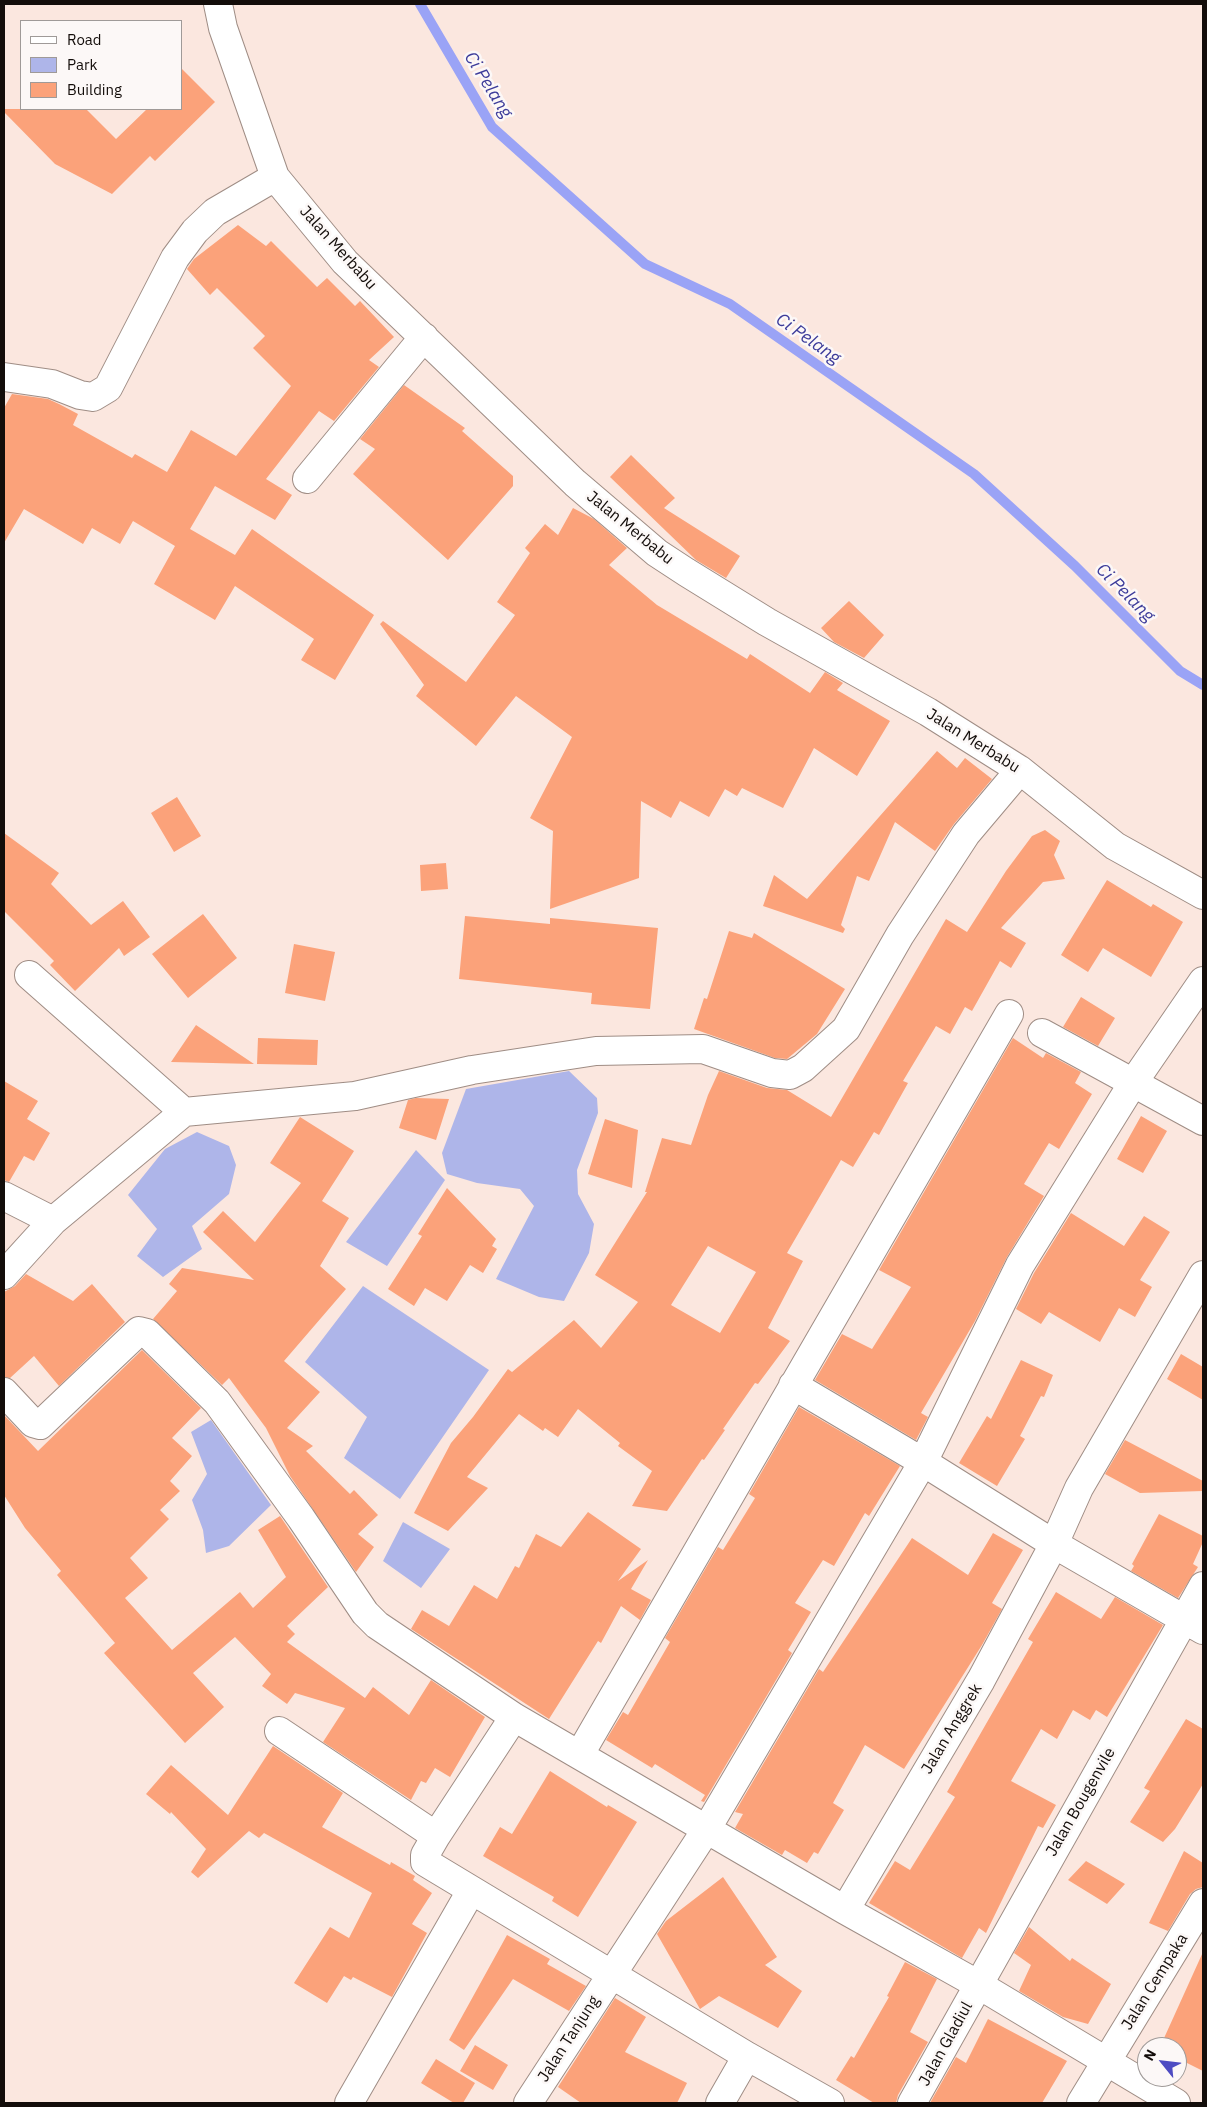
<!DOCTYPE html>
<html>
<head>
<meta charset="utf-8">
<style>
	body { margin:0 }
	#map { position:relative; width:1207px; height:2107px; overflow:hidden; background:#fbe7df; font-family:"IBM Plex Sans",sans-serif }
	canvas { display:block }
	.frame { position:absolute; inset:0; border:5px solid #130d0a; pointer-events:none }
	.legend { position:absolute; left:20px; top:20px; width:162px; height:90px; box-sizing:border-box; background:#fcf8f7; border:1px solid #9f9a98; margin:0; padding:6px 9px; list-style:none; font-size:15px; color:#130d0a }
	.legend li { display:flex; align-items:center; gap:10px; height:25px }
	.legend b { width:25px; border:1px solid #9f9a98 }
	.north { position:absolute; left:1137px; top:2037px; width:50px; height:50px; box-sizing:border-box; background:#fcf8f7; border:1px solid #9f9a98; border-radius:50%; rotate:299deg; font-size:14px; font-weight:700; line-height:20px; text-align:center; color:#130d0a }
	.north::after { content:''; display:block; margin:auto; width:18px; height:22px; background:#4e4cc2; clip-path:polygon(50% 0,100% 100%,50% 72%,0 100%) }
</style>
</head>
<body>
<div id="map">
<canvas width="1207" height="2107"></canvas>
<div class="frame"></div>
<ul class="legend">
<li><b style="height:6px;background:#fff"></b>Road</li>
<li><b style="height:14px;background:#aeb5e9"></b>Park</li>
<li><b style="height:14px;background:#fba27a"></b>Building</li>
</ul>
<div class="north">N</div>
</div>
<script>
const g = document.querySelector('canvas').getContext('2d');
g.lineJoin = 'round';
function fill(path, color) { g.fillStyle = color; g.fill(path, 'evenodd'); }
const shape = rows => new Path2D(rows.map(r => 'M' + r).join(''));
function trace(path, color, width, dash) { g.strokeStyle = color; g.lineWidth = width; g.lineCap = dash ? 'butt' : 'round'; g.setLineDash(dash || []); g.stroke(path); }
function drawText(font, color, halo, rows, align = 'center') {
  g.font = font + ' "IBM Plex Sans",sans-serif'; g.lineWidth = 5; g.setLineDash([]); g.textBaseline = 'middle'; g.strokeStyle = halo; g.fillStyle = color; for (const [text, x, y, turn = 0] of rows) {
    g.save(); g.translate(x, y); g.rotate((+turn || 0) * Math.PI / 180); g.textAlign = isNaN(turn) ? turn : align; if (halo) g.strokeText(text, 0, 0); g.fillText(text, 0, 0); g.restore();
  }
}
fill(shape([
	[569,1071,597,1098,598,1113,577,1170,578,1194,594,1224,589,1253,564,1301,539,1297,496,1279,534,1206,520,1189,477,1183,447,1174,442,1153,466,1089],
	[197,1132,229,1146,236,1165,229,1194,192,1226,202,1249,163,1277,137,1256,157,1229,128,1195,165,1149],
	[416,1150,445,1180,387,1266,346,1242],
	[363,1286,489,1370,400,1499,344,1458,367,1417,305,1362],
	[211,1420,271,1505,229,1546,206,1553,203,1530,192,1500,207,1474,191,1432],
	[403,1522,450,1549,421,1588,383,1561]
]), '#aeb5e9');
trace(shape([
	[420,4,492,127,645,264,730,304,974,474,1075,566,1180,671,1203,685]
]), '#9aa3f6', 10);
fill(shape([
	[181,68,215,102,155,161,150,156,112,194,55,164,4,112,4,109,86,109,116,139,147,109,181,109],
	[238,225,266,246,271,241,317,287,327,278,355,306,360,301,394,337,369,360,379,367,334,421,319,411,266,479,292,495,275,520,215,486,190,529,235,555,252,529,374,615,335,680,301,660,314,639,235,586,215,620,154,584,175,546,133,521,120,544,92,528,83,544,24,509,4,543,4,408,12,394,48,399,59,404,78,414,73,425,132,458,135,454,167,472,191,430,236,456,291,386,253,348,265,336,217,288,210,295,187,269,194,259],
	[404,385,465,428,462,431,513,476,513,486,448,560,353,474,375,449,360,439],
	[631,455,675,498,664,508,740,556,726,578,696,560,610,477],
	[573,508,594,519,627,548,609,565,657,605,747,659,750,654,810,693,825,672,843,683,837,690,890,721,857,776,814,748,783,808,742,788,737,796,725,789,709,817,680,801,671,818,641,801,639,878,550,909,553,831,530,818,572,737,516,696,476,746,416,696,424,685,380,624,383,621,466,682,515,615,497,602,530,553,525,548,545,524,558,535],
	[849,601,884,635,864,658,834,642,821,628],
	[937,751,957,768,965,758,992,779,954,824,935,851,895,822,869,881,857,876,841,925,845,929,843,933,763,906,774,875,807,899],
	[177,797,201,836,174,852,151,813],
	[1045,830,1060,841,1054,855,1065,879,1043,882,1001,928,1026,943,1011,968,1000,961,972,1011,965,1007,950,1034,936,1026,903,1081,908,1083,879,1135,874,1132,853,1167,841,1160,787,1253,803,1261,768,1328,790,1341,758,1384,755,1383,723,1429,725,1430,704,1460,702,1459,667,1511,632,1506,652,1471,618,1446,620,1443,578,1409,558,1437,545,1428,543,1431,519,1414,467,1477,488,1488,448,1531,414,1513,451,1443,473,1417,508,1369,512,1372,574,1320,601,1348,638,1302,595,1275,647,1192,645,1192,662,1138,691,1145,708,1095,719,1071,767,1088,787,1090,831,1117,946,919,967,932,1006,871,1032,836],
	[708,1246,756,1272,720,1333,671,1305],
	[4,833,59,873,51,884,91,925,123,901,150,937,124,956,119,948,75,991,50,965,54,961,4,911],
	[446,863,448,889,421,891,420,865],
	[1107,880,1151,907,1153,904,1183,922,1151,977,1103,948,1088,972,1061,955],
	[203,914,237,958,188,998,152,954],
	[465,916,550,924,550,918,658,928,650,1009,591,1004,592,993,459,979],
	[729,931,752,938,754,933,845,989,817,1034,787,1059,775,1058,694,1029,704,998,707,999],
	[294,944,335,952,325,1001,285,993],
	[1081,997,1115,1018,1098,1046,1063,1027],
	[196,1025,254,1064,171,1062],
	[258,1038,318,1040,317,1065,257,1064],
	[1013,1038,1043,1058,1046,1053,1081,1072,1075,1083,1092,1094,1059,1149,1049,1143,1024,1184,1044,1196,1007,1257,975,1321,921,1413,928,1417,916,1440,815,1380,842,1334,872,1349,911,1287,879,1270],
	[4,1081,38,1101,27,1119,50,1133,34,1161,24,1156,9,1182,4,1180],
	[416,1098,449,1099,436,1140,399,1128,408,1100],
	[1141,1116,1167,1131,1143,1173,1117,1159],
	[300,1117,354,1151,322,1201,349,1218,320,1266,346,1289,284,1361,320,1392,287,1428,313,1446,306,1451,350,1494,354,1490,378,1515,358,1534,374,1547,356,1572,290,1476,266,1428,229,1378,222,1385,153,1319,177,1291,169,1284,182,1268,254,1280,203,1232,223,1211,255,1242,301,1183,270,1163],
	[605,1119,638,1130,632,1188,588,1174],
	[447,1188,496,1239,492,1246,497,1249,483,1273,470,1265,447,1301,425,1288,414,1306,388,1289,422,1236,418,1234],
	[1071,1213,1124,1246,1144,1216,1170,1232,1140,1280,1152,1287,1135,1317,1119,1308,1100,1342,1049,1312,1041,1324,1016,1309,1034,1273],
	[26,1274,73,1301,92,1284,125,1322,59,1386,34,1356,10,1378,4,1377,4,1292,15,1286],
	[142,1350,201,1408,172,1438,192,1456,170,1481,180,1491,160,1510,169,1519,130,1558,148,1578,125,1598,172,1650,240,1592,253,1608,286,1577,258,1530,280,1516,328,1587,287,1626,295,1634,287,1642,365,1698,373,1687,409,1715,431,1680,485,1717,450,1777,435,1768,426,1783,421,1781,411,1800,323,1742,345,1708,295,1693,287,1704,262,1686,271,1674,235,1637,193,1673,224,1707,185,1743,104,1653,115,1643,57,1575,61,1571,25,1528,4,1495,4,1415,38,1451],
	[1181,1354,1203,1367,1203,1400,1167,1379],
	[1021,1360,1053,1375,1044,1397,1041,1396,1020,1436,1025,1439,997,1486,959,1463,987,1416,991,1419],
	[799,1407,900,1466,869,1516,865,1513,834,1566,823,1560,795,1603,811,1612,788,1650,792,1653,704,1802,701,1801,705,1795,655,1764,652,1768,606,1740,623,1712,628,1715,670,1642,665,1638,718,1547,723,1550,755,1498,749,1494],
	[1125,1440,1203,1481,1203,1491,1140,1493,1105,1474],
	[588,1512,641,1549,618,1581,648,1560,631,1589,651,1600,640,1620,621,1606,601,1643,598,1641,549,1719,411,1629,422,1610,449,1626,474,1585,497,1599,515,1566,519,1568,536,1534,561,1547],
	[1159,1514,1203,1536,1203,1542,1193,1564,1198,1567,1178,1598,1131,1571,1134,1566,1132,1564],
	[993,1533,1023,1550,992,1603,1002,1609,982,1645,904,1769,865,1745,833,1803,844,1810,818,1854,814,1852,807,1863,785,1850,782,1855,735,1828,743,1814,735,1812,819,1669,823,1672,912,1538,968,1575],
	[1056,1592,1101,1619,1115,1597,1163,1625,1107,1717,1096,1710,1090,1720,1073,1710,1057,1739,1041,1729,1011,1781,1056,1805,1043,1828,1038,1826,986,1933,979,1928,962,1958,869,1903,895,1861,910,1870,955,1797,947,1792,1033,1642,1028,1639],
	[1186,1719,1203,1729,1203,1784,1175,1829,1163,1842,1130,1822,1150,1791,1144,1788],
	[273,1746,343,1793,322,1827,390,1865,391,1862,415,1876,413,1880,432,1893,412,1924,427,1933,392,1997,353,1977,351,1980,344,1976,327,2003,294,1983,330,1927,349,1938,372,1893,264,1833,259,1838,249,1831,198,1878,191,1872,206,1849,171,1812,170,1814,146,1794,171,1765,228,1815],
	[550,1771,607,1807,608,1805,637,1822,578,1917,552,1901,554,1897,483,1856,500,1827,512,1834],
	[1184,1851,1203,1863,1203,1887,1196,1889,1190,1894,1168,1931,1149,1923],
	[1086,1861,1125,1884,1107,1904,1068,1880],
	[723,1877,777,1957,765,1965,802,1991,778,2028,719,1996,700,2009,657,1934,666,1921],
	[1029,1927,1070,1961,1072,1958,1111,1984,1088,2024,1063,2017,1019,1991,1031,1965,1014,1953],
	[507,1935,550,1959,547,1964,586,1986,569,2011,513,1979,464,2050,449,2040],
	[1203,1952,1203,2071,1177,2058,1177,2047,1160,2047],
	[905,1962,937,1979,910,2032,928,2042,898,2095,896,2103,874,2103,836,2080,851,2056,854,2058,889,1997,887,1996],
	[615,1998,646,2017,625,2052,687,2083,677,2103,581,2103,558,2087],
	[988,2019,1067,2061,1042,2103,930,2103,956,2057,966,2063],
	[475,2045,508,2065,493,2090,460,2071],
	[436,2059,475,2083,463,2103,454,2103,421,2083]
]), '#fba27a');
const minor = shape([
	[218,4,223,28,275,177,345,262,575,483,657,553,686,572,767,622,928,712,1020,770,1115,846,1203,895],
	[4,377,52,384,80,395,93,397,108,388,175,258,195,231,215,212,275,177],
	[307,479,424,337],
	[29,975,184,1112],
	[1042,1033,1203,1121],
	[4,1196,53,1221],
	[4,1275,53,1221,184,1112,355,1096,472,1070,596,1051,703,1049,772,1073,790,1075,803,1068,846,1029,900,935,966,834,1020,770],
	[793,1385,923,1462,1054,1544,1203,1630],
	[4,1392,33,1423,40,1425,139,1331,147,1333,217,1402,301,1518,365,1613,377,1625,514,1717,845,1910,979,1985,1176,2103],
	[514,1717,436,1836,425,1855,425,1862,747,2056,830,2103],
	[279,1731,436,1836],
	[580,1754,1009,1014],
	[845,1910,981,1680,1054,1544,1079,1488,1203,1275],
	[349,2103,471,1891],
	[528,2103,706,1830,923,1462,1020,1265,1133,1083,1203,981],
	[720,2103,747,2056],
	[912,2103,1203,1586],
	[1081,2103,1203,1903]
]);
trace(minor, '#9f8d85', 30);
trace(minor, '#fff', 28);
drawText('16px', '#130d0a', '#fcf8f7', [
	["Jalan Merbabu",338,248,48],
	["Jalan Merbabu",630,528,39],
	["Jalan Merbabu",973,741,32],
	["Jalan Anggrek",952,1729,-59],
	["Jalan Bougenvile",1081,1802,-60],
	["Jalan Cempaka",1155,1982,-58],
	["Jalan Tanjung",569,2039,-57],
	["Jalan Gladiul",946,2044,-61]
]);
drawText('italic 18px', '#3d3c9a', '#fcf8f7', [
	["Ci Pelang",488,85,58],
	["Ci Pelang",808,339,35],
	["Ci Pelang",1125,593,45]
]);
</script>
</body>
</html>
